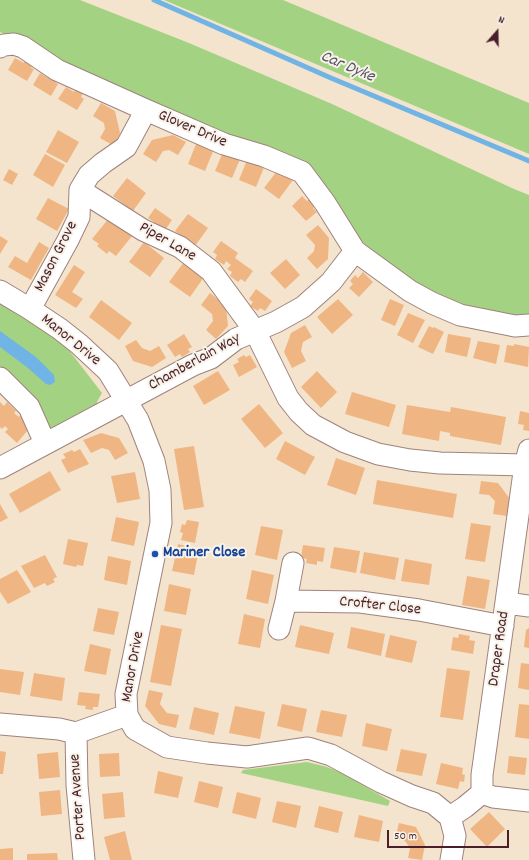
<!DOCTYPE html>
<html>
<head>
<meta charset="utf-8">
<style>
	body { margin:0 }
	#map { position:relative; width:529px; height:860px; overflow:hidden; background:#f4e4cd; font-family:Dekko,sans-serif }
	canvas { display:block }
	.north { position:absolute; left:477px; top:12px; width:40px; height:40px; -webkit-text-stroke:3px #f7f3e8; paint-order:stroke; rotate:20deg; font-size:11px; font-weight:700; line-height:16px; text-align:center; color:#4a1f2b }
	.north::after { content:''; display:block; margin:auto; width:14px; height:18px; background:#4a1f2b; clip-path:polygon(50% 0,100% 100%,50% 72%,0 100%) }
	.scale { position:absolute; left:387px; top:830px; width:122px; height:18px; box-sizing:border-box; border:2px solid #4a1f2b; border-top:0; padding-left:5px; font-size:12px; line-height:14px; white-space:nowrap; color:#4a1f2b; -webkit-text-stroke:3px #f7f3e8; paint-order:stroke }
</style>
</head>
<body>
<div id="map">
<canvas width="529" height="860"></canvas>
<div class="north">N</div>
<div class="scale">50 m</div>
</div>
<script>
const g = document.querySelector('canvas').getContext('2d');
g.lineJoin = 'round';
function fill(path, color) { g.fillStyle = color; g.fill(path, 'evenodd'); }
const shape = rows => new Path2D(rows.map(r => 'M' + r).join(''));
function trace(path, color, width, dash) { g.strokeStyle = color; g.lineWidth = width; g.lineCap = dash ? 'butt' : 'round'; g.setLineDash(dash || []); g.stroke(path); }
function drawText(font, color, halo, rows, align = 'center') {
  g.font = font + ' Dekko,sans-serif'; g.lineWidth = 4; g.setLineDash([]); g.textBaseline = 'middle'; g.strokeStyle = halo; g.fillStyle = color; for (const [text, x, y, turn = 0] of rows) {
    g.save(); g.translate(x, y); g.rotate((+turn || 0) * Math.PI / 180); g.textAlign = isNaN(turn) ? turn : align; if (halo) g.strokeText(text, 0, 0); g.fillText(text, 0, 0); g.restore();
  }
}
fill(shape([
	[0,0,80,0,189,43,332,104,514,189,529,195,529,322,475,312,443,300,404,278,358,238,304,164,171,115,0,32],
	[164,0,283,0,529,103,529,154],
	[0,297,58,336,102,393,97,402,97,407,46,438,0,374],
	[307,762,327,767,344,774,390,801,388,806,241,773,243,770]
]), '#a3d382');
fill(shape([
	[0,331,36,357,54,375,55,382,50,385,46,384,28,368,0,347]
]), '#70b4e6');
trace(shape([
	[154,0,331,78,529,161]
]), '#70b4e6', 5);
fill(shape([
	[15,58,24,63,25,60,33,64,31,68,34,69,27,81,8,70],
	[40,73,48,78,50,74,57,79,55,82,58,84,51,96,33,85],
	[66,87,74,92,76,89,83,93,81,97,84,99,77,110,58,99],
	[101,103,115,111,120,133,114,146,100,138,105,129,104,123,93,116],
	[58,130,79,142,67,163,46,152],
	[173,135,186,142,178,155,169,150,163,151,156,162,143,154,152,140],
	[198,139,214,149,205,171,188,164],
	[225,147,241,157,232,178,215,171],
	[45,154,65,165,53,187,33,175],
	[249,155,265,165,256,187,239,180],
	[280,167,288,176,293,180,279,199,264,188],
	[9,169,18,174,12,185,3,180],
	[127,178,146,193,133,211,113,196],
	[302,196,307,201,309,199,315,206,313,208,317,212,306,221,292,206],
	[48,198,69,209,57,231,36,219],
	[155,208,172,220,165,230,151,226,154,222,148,218],
	[188,214,208,228,195,246,175,231],
	[109,218,132,236,116,256,109,251,107,254,97,246,99,244,92,239],
	[318,225,329,238,328,259,317,269,307,258,314,251,315,245,306,235],
	[0,236,8,241,0,254],
	[221,241,238,253,235,258,253,271,245,282,241,279,238,282,230,276,232,272,227,269,231,265,226,261,224,265,215,259,217,255,213,252],
	[39,242,49,248,31,280,8,267,15,256,27,263],
	[144,242,164,258,150,277,129,262],
	[286,259,300,275,285,289,270,273],
	[184,262,204,277,190,297,169,282],
	[74,265,85,272,72,292,83,299,76,308,55,295],
	[363,272,373,282,359,297,349,288,353,284,350,281,355,275,358,278],
	[256,289,272,301,265,311,260,308,258,311,250,306,253,302,249,299],
	[210,293,226,306,228,326,216,339,206,330,213,321,212,314,201,305],
	[338,299,353,315,332,334,317,317],
	[390,299,404,305,395,326,381,320],
	[101,300,132,323,119,340,89,317],
	[408,313,425,320,413,343,397,335],
	[305,325,312,337,303,342,301,351,306,361,292,368,284,352,291,333],
	[429,326,433,328,434,327,444,332,433,354,418,347],
	[184,334,192,347,188,349,190,352,182,357,180,354,175,357,167,345],
	[448,334,471,338,467,357,445,352],
	[136,340,142,348,150,351,159,346,166,358,152,367,133,361,125,346],
	[478,341,500,345,496,364,473,358],
	[514,344,529,347,528,367,504,362,507,345,514,346],
	[244,355,246,357,250,355,257,367,239,377,233,365,239,362,237,359],
	[218,371,230,390,204,405,193,386],
	[317,371,337,392,321,408,301,387],
	[352,392,396,405,389,427,345,414],
	[0,402,4,406,7,402,16,411,14,413,19,417,21,414,33,424,17,443,5,432,8,429,5,426,2,429,0,427],
	[259,404,283,433,265,448,241,419],
	[407,405,450,412,451,407,506,417,501,445,450,436,450,433,440,431,439,441,402,434],
	[520,411,529,413,529,431,523,430,524,425,518,424],
	[101,433,119,438,128,453,115,460,109,450,102,448,91,453,83,440],
	[285,441,315,457,305,475,276,459],
	[194,446,204,507,184,510,174,449],
	[80,449,89,464,68,473,61,460,66,458,63,454,72,450,74,452],
	[336,458,365,468,356,495,327,485],
	[50,471,61,490,20,513,9,494],
	[135,472,140,499,117,503,111,476],
	[377,480,457,494,453,518,373,504],
	[481,481,498,483,510,499,507,516,493,514,495,501,489,495,479,494],
	[0,504,8,518,0,522],
	[116,517,139,522,134,546,111,541],
	[187,520,199,522,195,543,181,540,183,533,180,532,182,524,185,525],
	[471,523,491,526,485,562,465,559],
	[261,526,283,530,277,560,255,555],
	[68,539,88,543,83,566,77,565,76,567,63,564],
	[178,544,199,549,194,575,172,571],
	[303,545,325,548,323,562,317,561,317,565,306,563,307,559,301,558],
	[334,547,360,551,356,573,330,568],
	[364,552,399,558,395,580,360,573],
	[45,555,57,577,53,579,55,582,47,586,45,583,34,588,21,566],
	[108,556,131,561,127,585,104,580],
	[405,559,432,564,429,585,401,581],
	[17,570,31,592,8,604,0,592,0,579],
	[252,570,274,575,268,604,246,599],
	[467,576,490,580,485,609,462,605],
	[169,584,191,589,186,615,164,611],
	[98,608,119,612,114,635,93,631],
	[244,614,265,619,260,648,238,644],
	[161,625,182,629,171,686,150,682],
	[300,625,334,633,329,654,295,647],
	[351,627,385,634,381,656,347,648],
	[529,628,529,648,524,647,526,630],
	[459,634,470,636,469,640,475,641,473,654,451,650,453,637,458,638],
	[390,635,417,641,412,663,385,657],
	[90,644,111,649,106,675,84,671],
	[521,663,529,664,529,690,518,688],
	[447,668,470,671,463,720,440,717],
	[0,669,24,672,20,695,0,692],
	[34,673,65,678,62,701,30,696],
	[149,690,163,693,160,704,167,713,179,715,176,728,159,724,145,706],
	[79,692,100,694,98,707,93,707,93,710,85,709,86,706,77,705],
	[282,704,307,709,302,732,277,726],
	[519,704,529,705,529,739,515,737],
	[235,706,265,712,260,739,229,733],
	[194,707,219,713,214,735,189,729],
	[321,710,347,715,342,737,316,732],
	[366,723,392,729,387,751,362,746],
	[401,749,427,754,422,776,396,771],
	[0,751,6,752,3,774,0,774],
	[58,752,60,777,39,779,37,754],
	[119,753,120,776,100,777,99,754],
	[509,756,527,758,525,775,507,773],
	[441,763,463,768,462,774,465,775,464,782,460,781,458,789,436,784],
	[158,771,183,777,178,798,154,793],
	[199,781,223,787,218,808,194,802],
	[60,790,62,814,41,816,39,792],
	[123,792,125,817,104,819,102,794],
	[237,792,261,798,256,819,232,813],
	[277,801,301,806,296,828,272,822],
	[319,806,343,812,338,833,314,827],
	[489,812,505,829,487,847,470,829],
	[359,815,383,821,379,842,354,837],
	[399,823,416,827,425,845,422,860,408,858,410,848,405,841,395,838],
	[125,831,132,860,110,860,104,837],
	[13,848,13,860,0,860,0,849],
	[57,853,58,860,27,860,27,854]
]), '#efb684');
const minor = shape([
	[0,47,4,45,14,44,23,47,57,70,146,110,224,144,264,156,302,172,325,203,355,251,410,291,432,303,460,315,515,326,529,325],
	[80,190,143,230,180,247,211,271,255,331,288,398,299,412,313,425,345,442,378,454,410,460,440,463,525,465],
	[0,291,30,309,60,329,79,344,108,371,138,420,154,461,160,490,161,523,126,694,127,715,135,729,167,747,207,753,247,757,308,748,331,755,381,782,412,796,433,803,450,817,455,836,451,860],
	[30,309,68,240,79,217,80,190,89,175,103,163,126,147,146,110],
	[0,378,29,407,45,443],
	[0,468,193,365,211,358,236,339,276,322,303,307,331,282,355,251],
	[286,601,293,563],
	[507,603,529,606],
	[279,629,286,601,360,602,419,610,503,626],
	[0,724,59,729,76,733,127,715],
	[76,733,77,785,84,860],
	[482,793,493,797,529,801],
	[450,817,465,807,482,793,482,775,525,465,529,450]
]);
trace(minor, '#9f827c', 23);
trace(minor, '#fff', 21);
for (const [x, y, r, color] of [
	[155,554,4,"#1a4fb4"]
]) { const dot = new Path2D(); dot.arc(x, y, r, 0, 2 * Math.PI); g.fillStyle = color; g.fill(dot); trace(dot, '#f7f3e8', 1.5); }
drawText('16px', '#4a1f2b', '#f7f3e8', [
	["Glover Drive",192,130,23],
	["Piper Lane",167,243,30],
	["Mason Grove",57,257,-63],
	["Manor Drive",70,341,39],
	["Chamberlain Way",195,363,-29],
	["Crofter Close",380,607,6],
	["Draper Road",500,649,-82],
	["Manor Drive",134,667,-80],
	["Porter Avenue",79,797,-94]
]);
drawText('bold 16px', '#164399', '#f7f3e8', [
	["Mariner Close",163,554]
], 'left');
drawText('italic 17px', '#57536c', '#f7f3e8', [
	["Car Dyke",347,68,23]
]);
</script>
</body>
</html>
